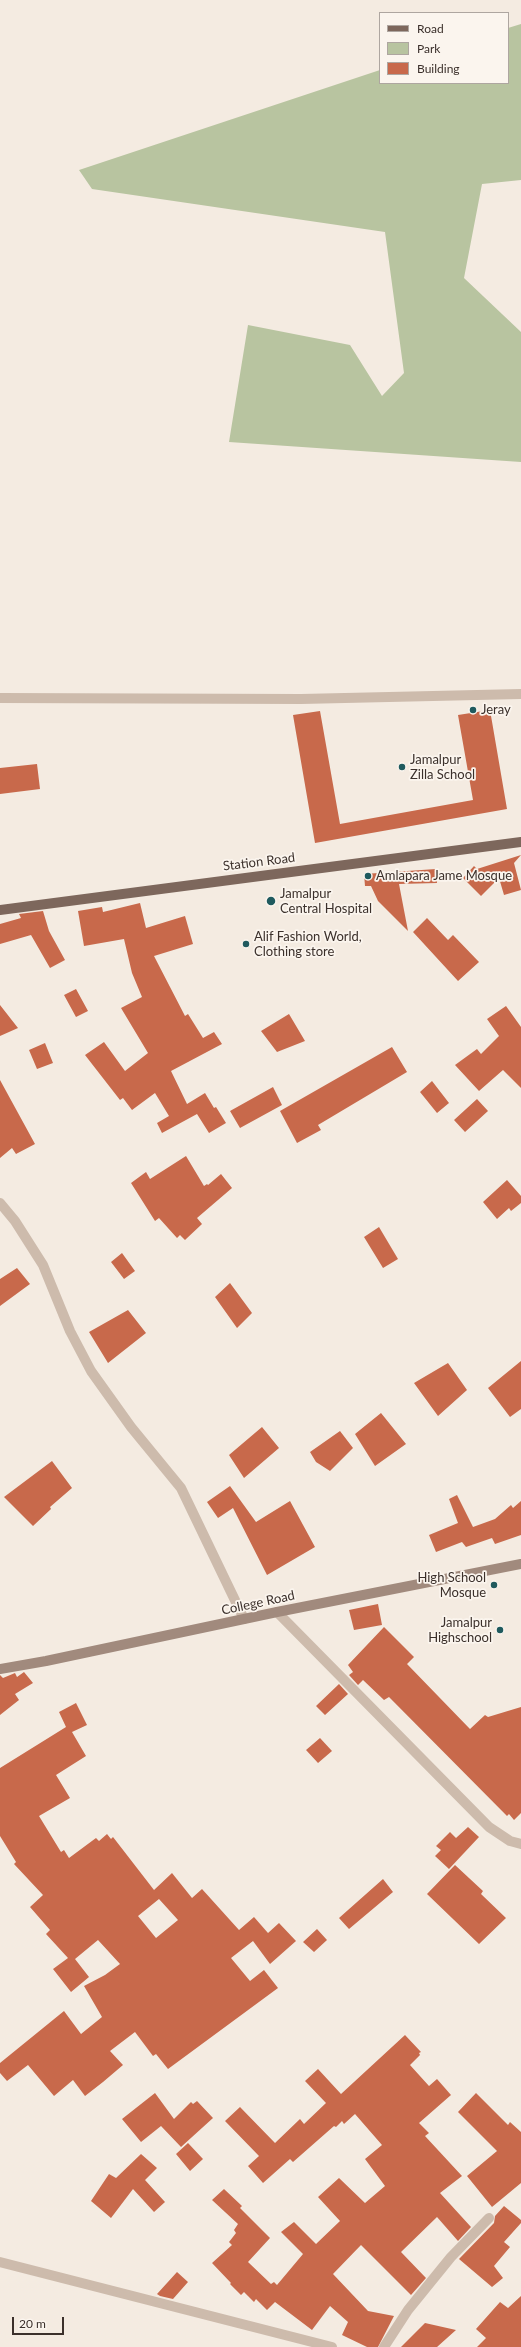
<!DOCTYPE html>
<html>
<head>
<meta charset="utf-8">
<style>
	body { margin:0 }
	#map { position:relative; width:521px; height:2347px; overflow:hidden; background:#f4ebe1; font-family:Lato,sans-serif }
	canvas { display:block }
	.legend { position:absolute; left:379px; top:12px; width:130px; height:72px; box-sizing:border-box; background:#fbf5ee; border:1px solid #aea6a0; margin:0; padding:5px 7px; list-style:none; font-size:12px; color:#3b302b }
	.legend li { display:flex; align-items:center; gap:8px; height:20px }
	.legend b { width:20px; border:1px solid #aea6a0 }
	.scale { position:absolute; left:12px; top:2317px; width:52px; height:18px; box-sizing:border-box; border:2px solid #3b302b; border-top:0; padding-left:5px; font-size:12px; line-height:14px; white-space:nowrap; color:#3b302b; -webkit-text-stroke:3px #fbf5ee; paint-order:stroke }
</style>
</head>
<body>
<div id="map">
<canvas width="521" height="2347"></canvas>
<ul class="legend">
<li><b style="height:5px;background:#7d675c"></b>Road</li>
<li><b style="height:11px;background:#b8c4a0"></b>Park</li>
<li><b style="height:11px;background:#c8694b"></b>Building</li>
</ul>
<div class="scale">20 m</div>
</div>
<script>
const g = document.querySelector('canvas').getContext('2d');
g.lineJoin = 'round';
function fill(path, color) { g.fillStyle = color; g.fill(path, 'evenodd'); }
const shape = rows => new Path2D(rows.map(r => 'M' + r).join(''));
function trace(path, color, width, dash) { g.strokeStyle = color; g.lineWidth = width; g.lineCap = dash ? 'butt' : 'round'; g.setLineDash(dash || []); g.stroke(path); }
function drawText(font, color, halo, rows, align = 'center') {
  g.font = font + ' Lato,sans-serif'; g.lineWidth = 3.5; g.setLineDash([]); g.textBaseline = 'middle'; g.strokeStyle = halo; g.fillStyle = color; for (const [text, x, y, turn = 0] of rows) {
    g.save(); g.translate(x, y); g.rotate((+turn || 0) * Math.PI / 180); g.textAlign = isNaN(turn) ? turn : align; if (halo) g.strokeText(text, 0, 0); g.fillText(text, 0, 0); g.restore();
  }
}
fill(shape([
	[521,24,521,180,482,184,464,278,521,332,521,462,229,442,248,325,350,345,382,396,404,373,385,232,92,189,79,170,380,70,380,83,508,83,508,28]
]), '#b8c4a0');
fill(shape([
	[490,710,507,809,315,843,293,715,320,711,340,824,473,800,458,715],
	[37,764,40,789,0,794,0,768],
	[521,855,514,863,521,890,504,895,499,878,481,896,463,878,474,866,477,869],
	[436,869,437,883,399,884,408,931,378,901,371,886,365,886,364,874],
	[140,903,146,928,185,916,193,944,154,956,185,1016,188,1014,203,1038,214,1032,222,1044,171,1071,187,1104,205,1093,214,1108,216,1107,226,1123,209,1133,197,1114,162,1133,157,1123,169,1116,155,1093,132,1110,123,1098,120,1100,85,1055,104,1042,125,1071,148,1053,121,1008,142,997,132,973,124,939,84,946,78,911,102,907,103,912],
	[43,911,49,931,65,960,50,968,31,935,0,944,0,924,21,918,19,914],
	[427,918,448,940,453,935,479,962,458,981,413,932],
	[76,989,88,1011,76,1017,64,995],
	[0,1005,18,1028,0,1036],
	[506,1006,521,1027,521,1088,503,1070,479,1091,455,1065,477,1049,481,1054,499,1036,487,1019],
	[289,1014,305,1041,277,1052,261,1031],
	[45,1043,53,1063,37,1069,29,1050],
	[392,1047,407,1072,318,1125,321,1130,297,1143,280,1111],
	[0,1080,35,1144,16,1154,12,1148,0,1158],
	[432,1081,449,1103,437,1113,420,1092],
	[273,1087,282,1105,240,1128,230,1111],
	[477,1099,488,1111,465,1132,454,1120],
	[186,1156,204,1186,207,1184,208,1185,221,1174,232,1188,197,1218,202,1224,185,1240,180,1235,177,1238,159,1218,155,1221,131,1183,146,1172,150,1179],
	[507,1180,521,1196,521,1203,511,1211,509,1208,497,1219,483,1202],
	[379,1227,398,1259,383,1268,364,1237],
	[122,1253,135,1271,124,1279,111,1262],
	[17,1268,30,1284,0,1306,0,1279],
	[230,1283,252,1313,237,1328,215,1297],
	[128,1310,146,1333,108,1363,89,1332],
	[521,1361,521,1409,510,1417,488,1388],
	[448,1363,467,1390,438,1416,414,1383],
	[381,1413,406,1444,375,1466,355,1434],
	[262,1427,279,1448,244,1478,229,1455],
	[340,1431,353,1448,330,1471,316,1462,310,1452],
	[52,1461,72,1488,50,1507,51,1509,33,1526,4,1497],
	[230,1486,256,1522,290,1501,315,1547,267,1575,233,1508,218,1518,207,1502],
	[457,1495,473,1527,495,1519,511,1505,513,1508,521,1501,521,1535,495,1544,492,1538,466,1547,462,1542,436,1552,429,1535,458,1523,449,1499],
	[378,1604,382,1625,354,1630,349,1610],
	[384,1627,414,1657,407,1664,470,1729,485,1715,488,1717,521,1707,521,1813,514,1820,509,1814,507,1816,389,1697,384,1700,363,1680,358,1685,349,1675,353,1672,348,1665],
	[24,1672,33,1683,15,1694,19,1700,0,1715,0,1675,3,1678,15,1673,17,1677],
	[339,1684,348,1694,325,1715,316,1706],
	[76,1703,87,1725,72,1732,86,1756,56,1775,70,1798,39,1816,61,1852,64,1850,69,1858,96,1838,99,1841,107,1834,111,1839,113,1837,154,1890,172,1873,192,1898,202,1889,239,1930,254,1917,268,1933,279,1923,296,1941,270,1964,253,1941,231,1958,250,1981,264,1970,278,1988,168,2069,156,2054,153,2056,135,2032,110,2051,123,2065,103,2082,85,2096,73,2080,54,2096,28,2065,7,2081,0,2073,0,2063,64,2011,81,2034,102,2017,84,1986,105,1975,120,1964,98,1940,75,1959,89,1977,71,1992,53,1969,68,1958,46,1934,50,1930,30,1907,43,1895,14,1864,16,1862,0,1836,0,1768,66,1727,59,1712],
	[159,1899,178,1920,156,1938,138,1916],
	[320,1738,332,1751,318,1763,306,1750],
	[468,1827,479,1837,449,1869,435,1856,441,1850,436,1846,450,1832,456,1838],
	[455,1865,483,1891,481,1894,506,1918,479,1944,427,1894],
	[383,1879,393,1892,349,1929,339,1918],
	[317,1929,327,1940,314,1952,303,1942],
	[405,2035,421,2052,419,2053,420,2055,410,2065,429,2086,437,2079,451,2095,419,2123,429,2133,425,2136,462,2176,440,2193,471,2227,458,2241,437,2217,401,2252,426,2278,411,2295,361,2245,333,2274,368,2311,394,2316,378,2347,367,2347,342,2335,348,2322,330,2306,312,2330,275,2302,267,2310,256,2299,254,2302,244,2292,241,2295,230,2284,231,2283,212,2263,232,2245,229,2242,236,2233,234,2230,238,2224,212,2200,224,2189,242,2206,240,2208,270,2238,248,2262,271,2284,274,2282,277,2285,303,2254,281,2232,294,2222,316,2244,340,2221,318,2197,339,2178,365,2203,385,2186,365,2159,382,2145,355,2114,344,2124,342,2121,336,2127,334,2126,293,2162,290,2159,263,2183,248,2166,259,2156,225,2121,240,2107,275,2143,300,2119,304,2124,326,2103,305,2081,318,2069,341,2094],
	[155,2093,174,2119,191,2102,193,2104,197,2101,213,2118,181,2147,161,2126,141,2142,122,2119],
	[476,2093,508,2125,510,2122,521,2132,521,2183,492,2207,467,2176,497,2151,458,2112],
	[188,2143,203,2159,190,2171,176,2154],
	[141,2154,157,2168,145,2180,165,2202,154,2212,133,2189,111,2218,91,2201,109,2174,116,2178],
	[504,2206,521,2220,521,2223,504,2242,510,2247,494,2266,503,2278,492,2287,459,2259,494,2223,495,2216],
	[177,2272,188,2282,173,2299,160,2296,157,2294],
	[521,2296,521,2347,477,2347,486,2338,476,2329,500,2302,508,2308],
	[425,2323,456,2330,437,2347,401,2347]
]), '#c8694b');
trace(shape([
	[0,698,301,699,521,694],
	[0,1203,15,1221,43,1265,70,1331,91,1371,131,1427,181,1488,244,1619],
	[277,1612,489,1827,510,1841,521,1844],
	[0,2262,332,2347],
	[384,2347,408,2310,451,2257,489,2218]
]), '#cdbbac', 10);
trace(shape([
	[0,1669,46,1661,277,1612,521,1564]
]), '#a18a7d', 10);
trace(shape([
	[0,910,521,842]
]), '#7d675c', 10);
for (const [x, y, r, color] of [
	[473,710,4,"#1f5a5e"],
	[402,767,4,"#1f5a5e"],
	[368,876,4,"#1f5a5e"],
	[271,901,5,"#1f5a5e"],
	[246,944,4,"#1f5a5e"],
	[494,1585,4,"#1f5a5e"],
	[500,1630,4,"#1f5a5e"]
]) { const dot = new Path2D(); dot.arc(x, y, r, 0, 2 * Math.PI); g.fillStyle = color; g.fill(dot); trace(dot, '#fbf5ee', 1.5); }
drawText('13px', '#3b302b', '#fbf5ee', [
	["Jeray",481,710],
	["Jamalpur",410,760],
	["Zilla School",410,775],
	["Amlapara Jame Mosque",376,876],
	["Jamalpur",280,894],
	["Central Hospital",280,909],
	["Alif Fashion World,",254,937],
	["Clothing store",254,952],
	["High School",486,1578,"right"],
	["Mosque",486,1593,"right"],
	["Jamalpur",492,1623,"right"],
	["Highschool",492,1638,"right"]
], 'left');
drawText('13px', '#3b302b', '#fbf5ee', [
	["Station Road",259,862,-7],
	["College Road",258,1603,-12]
]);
</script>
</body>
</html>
